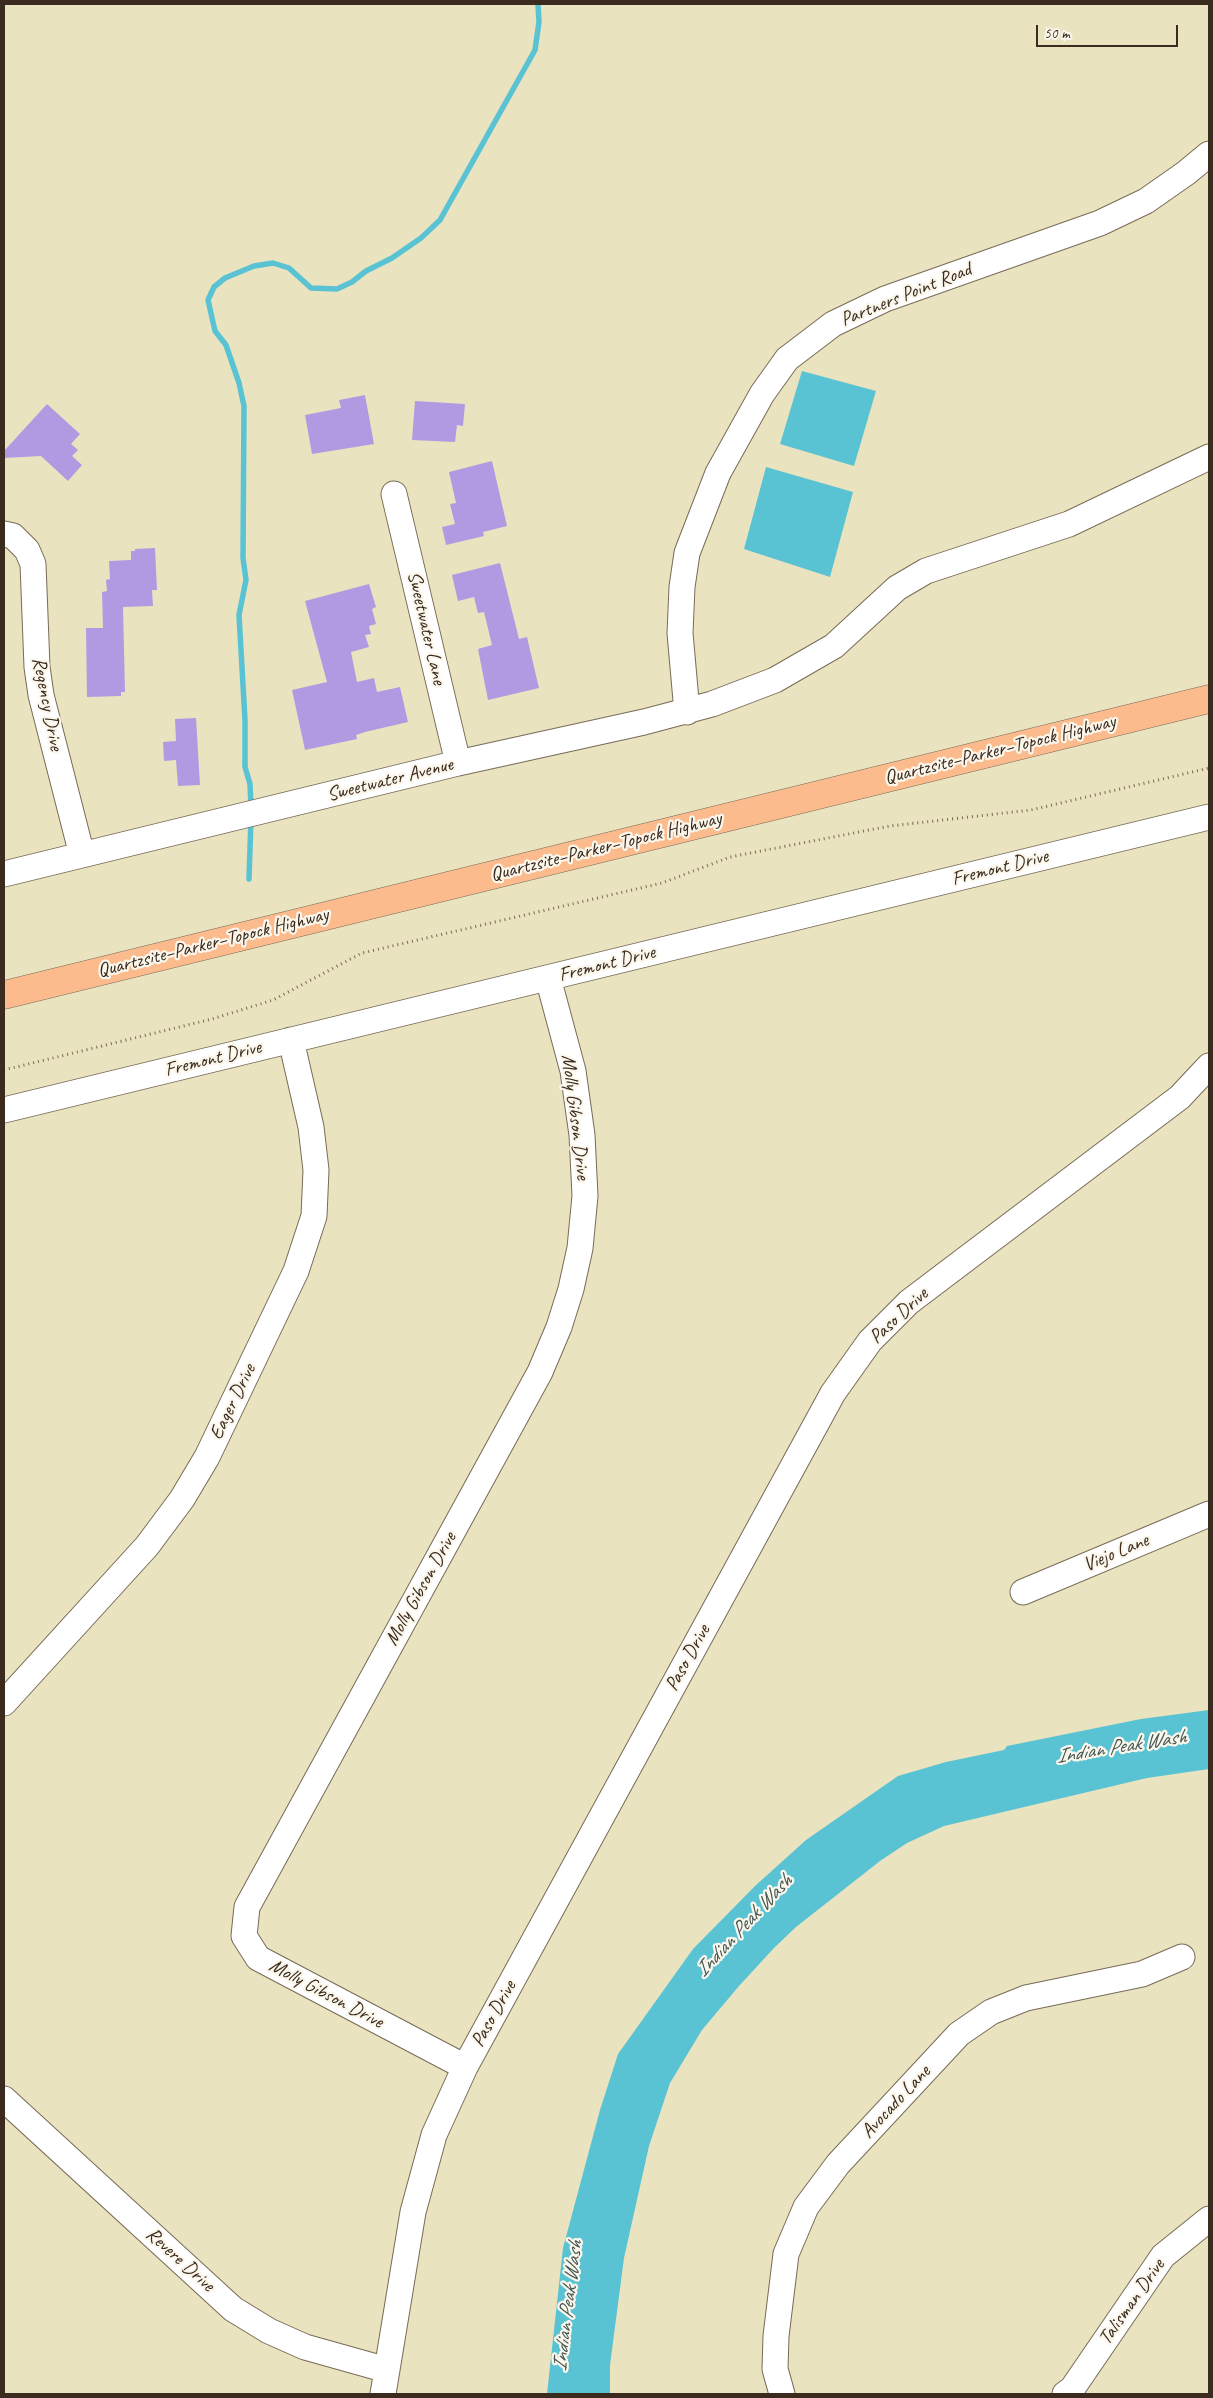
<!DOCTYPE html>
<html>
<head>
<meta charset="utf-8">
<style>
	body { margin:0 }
	#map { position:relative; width:1213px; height:2398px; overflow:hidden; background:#eae3c0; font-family:Caveat,sans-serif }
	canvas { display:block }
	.frame { position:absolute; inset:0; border:5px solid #3b2a1e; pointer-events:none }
	.scale { position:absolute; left:1036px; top:25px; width:142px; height:22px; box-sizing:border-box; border:2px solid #3b2a1e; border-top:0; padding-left:6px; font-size:15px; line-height:18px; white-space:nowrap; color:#3b2a1e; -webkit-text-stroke:4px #fbf7ec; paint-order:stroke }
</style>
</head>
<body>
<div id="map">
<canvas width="1213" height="2398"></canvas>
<div class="frame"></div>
<div class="scale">50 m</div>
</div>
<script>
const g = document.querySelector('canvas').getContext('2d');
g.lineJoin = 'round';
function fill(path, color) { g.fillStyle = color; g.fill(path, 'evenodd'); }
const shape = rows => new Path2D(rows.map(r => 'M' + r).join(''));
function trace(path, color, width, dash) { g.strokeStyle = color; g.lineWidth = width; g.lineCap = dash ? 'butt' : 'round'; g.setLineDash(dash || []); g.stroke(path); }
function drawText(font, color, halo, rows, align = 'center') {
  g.font = font + ' Caveat,sans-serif'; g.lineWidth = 4.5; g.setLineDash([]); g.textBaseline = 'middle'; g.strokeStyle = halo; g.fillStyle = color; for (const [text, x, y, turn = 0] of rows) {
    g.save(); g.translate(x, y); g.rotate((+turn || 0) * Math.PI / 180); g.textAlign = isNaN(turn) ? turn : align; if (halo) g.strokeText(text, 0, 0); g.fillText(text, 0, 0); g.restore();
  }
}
fill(shape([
	[802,371,876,391,854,466,780,444],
	[766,467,853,492,830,577,744,549],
	[1209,1710,1209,1769,1147,1778,944,1826,907,1843,880,1861,796,1927,774,1948,739,1986,702,2030,670,2083,649,2146,624,2258,610,2365,610,2394,547,2394,563,2248,600,2110,618,2054,693,1949,755,1886,806,1840,898,1776,946,1762,1004,1750,1007,1746,1141,1719]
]), '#59c3d4');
trace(shape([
	[251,807,250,784,245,767,245,720,239,615,246,580,243,558,244,406,239,383,226,345,215,331,208,300,214,287,225,278,254,266,273,263,289,268,311,288,337,289,352,282,366,271,392,258,421,238,440,220,535,50,539,22,538,4],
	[249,879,251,819]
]), '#59c3d4', 5.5);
fill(shape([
	[365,395,374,444,312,454,305,415,341,408,339,400],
	[415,401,465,404,463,426,457,425,455,442,412,440],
	[47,404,80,434,71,444,78,450,72,456,82,465,68,481,41,456,4,458,4,451],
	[492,461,507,526,483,532,484,536,446,545,442,527,455,524,450,504,456,503,449,472],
	[155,548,157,590,152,590,153,606,123,607,125,692,121,692,121,696,87,697,86,628,103,628,102,592,107,591,106,580,110,579,109,561,131,560,131,551,135,551,135,549],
	[500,563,519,639,527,637,539,688,488,700,478,649,492,645,484,612,478,613,474,597,458,601,452,575],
	[369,584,376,607,372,609,376,624,369,626,371,634,365,635,369,647,351,652,357,682,374,678,377,692,400,687,408,722,365,732,356,735,357,739,305,750,292,690,327,682,305,601],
	[196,718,200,785,178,786,176,760,164,761,163,742,176,741,175,719]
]), '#b09be3');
const minor = shape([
	[394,494,458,763],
	[4,534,13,536,27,550,33,564,37,667,41,695,82,855],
	[687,712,680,633,682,587,687,553,718,473,762,394,787,359,833,324,885,299,1100,223,1146,201,1186,173,1209,154],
	[4,874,458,763,644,722,712,704,775,680,834,646,897,588,926,571,1069,524,1209,457],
	[4,1110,1209,817],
	[1023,1592,1209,1514],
	[4,1703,147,1546,182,1499,207,1457,296,1271,314,1216,316,1170,311,1127,291,1040],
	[465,2067,258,1958,244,1936,247,1907,540,1372,559,1327,571,1289,580,1248,585,1196,582,1135,573,1071,548,978],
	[4,2099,233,2309,269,2331,305,2347,387,2370],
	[383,2394,413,2212,434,2135,465,2067,833,1393,870,1341,909,1302,1180,1097,1209,1066],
	[782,2394,775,2369,776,2336,786,2254,806,2207,838,2164,959,2034,991,2012,1026,1998,1142,1974,1182,1957],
	[1065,2394,1072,2389,1163,2256,1209,2219]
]);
const highway = shape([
	[4,995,1209,699]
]);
trace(minor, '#786b57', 27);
trace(highway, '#786b57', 29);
trace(shape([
	[4,1070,212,1019,273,1000,362,953,662,883,730,857,890,826,1031,810,1209,768]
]), '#786b57', 3, [1, 4]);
trace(minor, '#fff', 25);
trace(highway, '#fbbb8c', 28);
drawText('20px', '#3b2a1e', '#fbf7ec', [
	["Partners Point Road",906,295,-22],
	["Sweetwater Lane",426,628,77],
	["Regency Drive",47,704,79],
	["Quartzsite–Parker–Topock Highway",1000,750,-14],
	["Sweetwater Avenue",390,780,-14],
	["Quartzsite–Parker–Topock Highway",606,847,-14],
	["Fremont Drive",1000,868,-14],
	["Quartzsite–Parker–Topock Highway",213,943,-14],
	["Fremont Drive",607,964,-14],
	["Fremont Drive",213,1059,-14],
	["Molly Gibson Drive",575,1117,83],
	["Paso Drive",899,1316,-43],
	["Eager Drive",233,1402,-64],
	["Viejo Lane",1116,1553,-23],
	["Molly Gibson Drive",421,1589,-61],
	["Paso Drive",688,1658,-61],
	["Molly Gibson Drive",326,1994,28],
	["Paso Drive",494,2014,-61],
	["Avocado Lane",896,2102,-47],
	["Revere Drive",180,2260,42],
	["Talisman Drive",1132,2302,-55]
]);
drawText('italic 21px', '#445855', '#fbf7ec', [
	["Indian Peak Wash",1121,1747,-9],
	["Indian Peak Wash",744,1926,-47],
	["Indian Peak Wash",568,2306,-83]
]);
</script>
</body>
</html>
